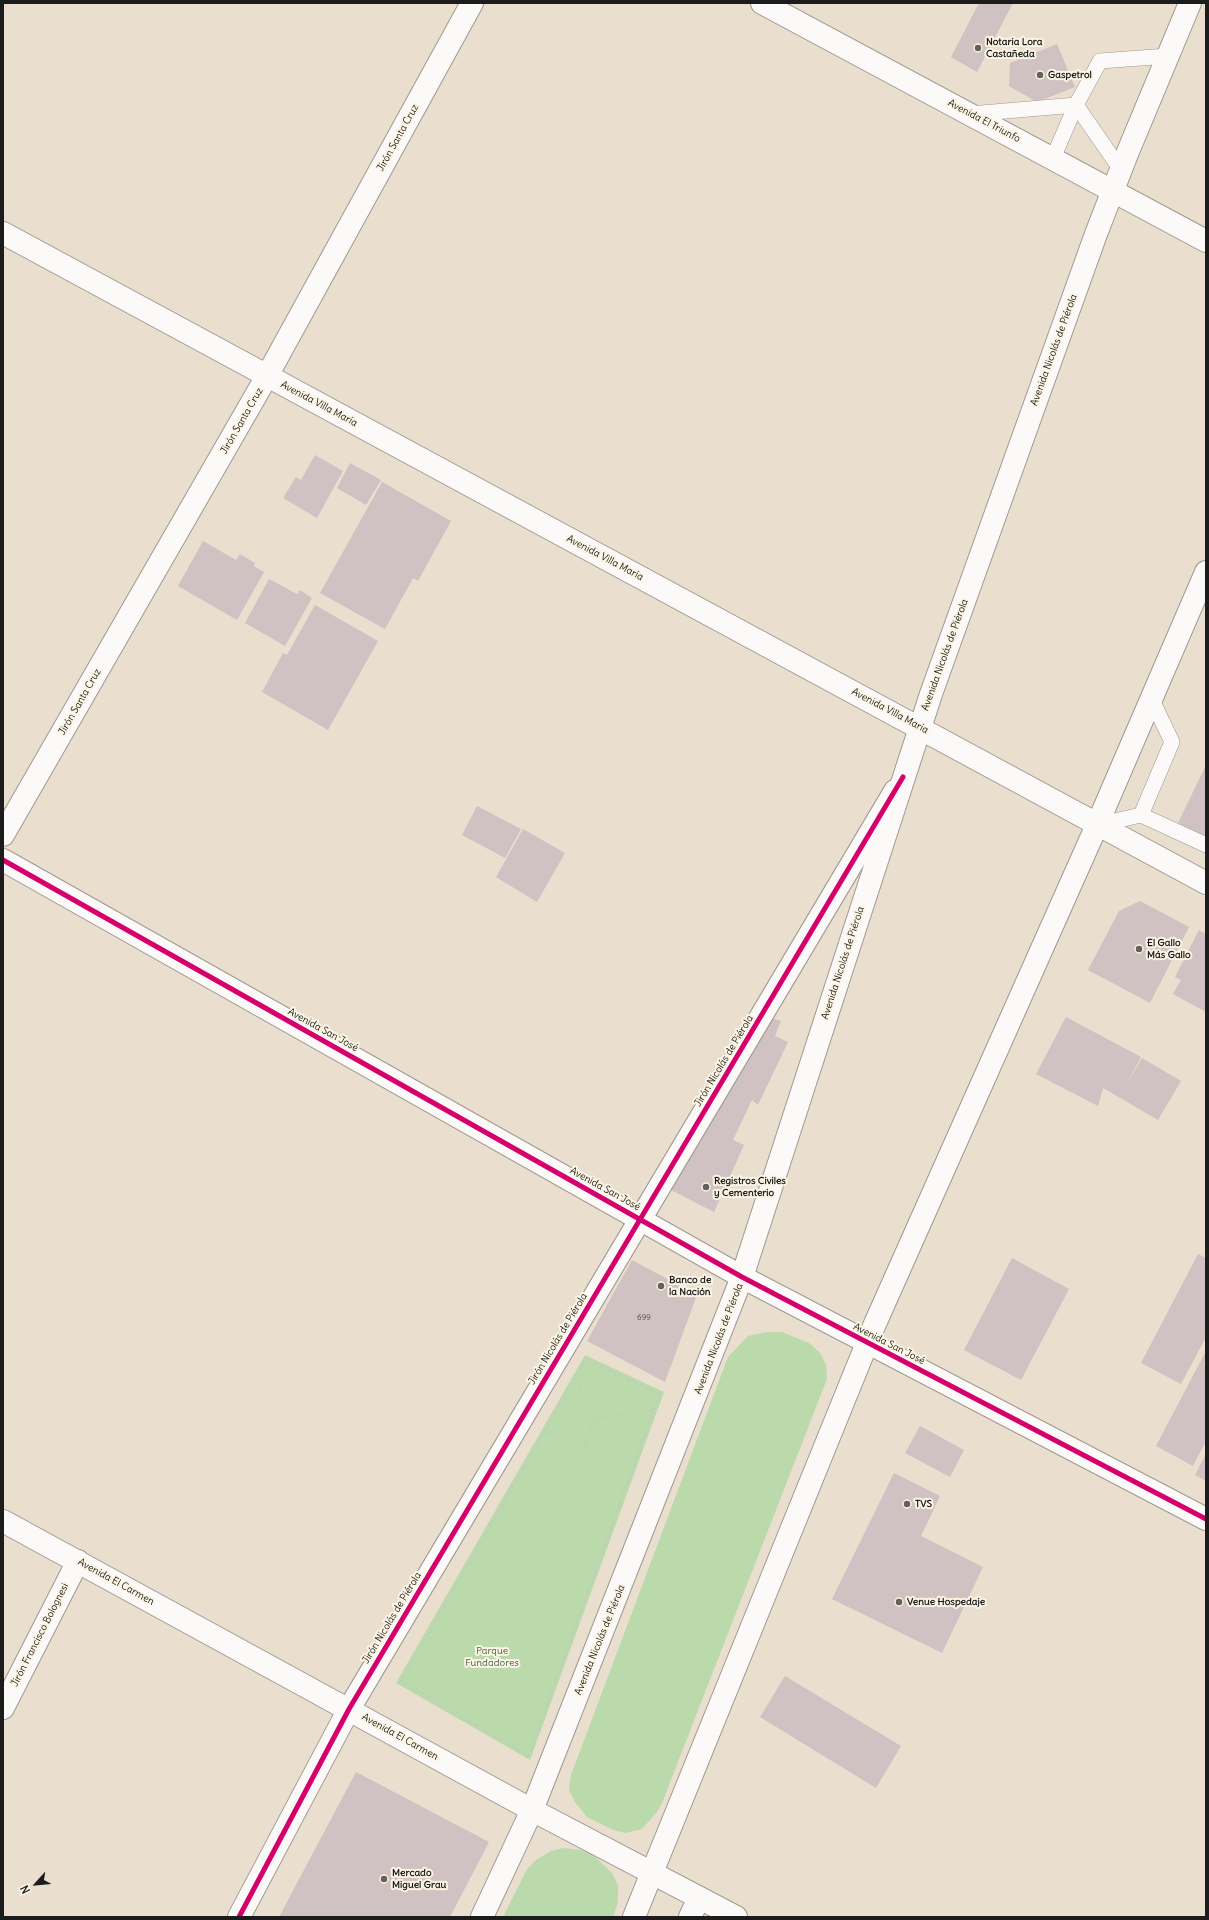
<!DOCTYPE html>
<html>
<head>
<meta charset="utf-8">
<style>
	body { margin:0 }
	#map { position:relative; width:1209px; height:1920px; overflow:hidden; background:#eadece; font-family:Delius,sans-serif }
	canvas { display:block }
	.frame { position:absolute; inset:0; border:4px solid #1c1c1c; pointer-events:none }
	.north { position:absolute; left:16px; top:1864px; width:40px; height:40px; -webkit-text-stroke:3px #fcf5e5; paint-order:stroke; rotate:243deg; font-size:11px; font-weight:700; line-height:16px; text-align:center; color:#1c1c1c }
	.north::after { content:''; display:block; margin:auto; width:14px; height:18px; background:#1c1c1c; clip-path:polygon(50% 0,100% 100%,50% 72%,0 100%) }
</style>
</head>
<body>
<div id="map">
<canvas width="1209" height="1920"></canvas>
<div class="frame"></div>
<div class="north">N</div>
</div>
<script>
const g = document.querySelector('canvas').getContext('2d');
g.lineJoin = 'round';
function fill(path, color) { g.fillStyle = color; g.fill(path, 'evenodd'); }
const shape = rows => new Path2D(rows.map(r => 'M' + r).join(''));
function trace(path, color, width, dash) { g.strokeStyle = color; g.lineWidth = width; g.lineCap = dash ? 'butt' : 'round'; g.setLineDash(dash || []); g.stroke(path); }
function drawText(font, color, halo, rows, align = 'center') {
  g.font = font + ' Delius,sans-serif'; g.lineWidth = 4; g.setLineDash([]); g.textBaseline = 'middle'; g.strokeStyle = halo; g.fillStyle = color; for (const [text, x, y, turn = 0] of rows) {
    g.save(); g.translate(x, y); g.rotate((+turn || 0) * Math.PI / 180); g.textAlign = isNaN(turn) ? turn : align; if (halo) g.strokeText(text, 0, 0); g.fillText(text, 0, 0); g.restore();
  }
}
fill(shape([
	[767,1332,782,1332,809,1343,821,1354,826,1365,827,1379,662,1803,657,1812,642,1829,625,1833,613,1830,587,1817,575,1802,569,1790,571,1775,728,1357,748,1336],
	[585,1355,664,1392,530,1760,396,1683],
	[563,1848,580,1850,592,1854,612,1873,618,1885,618,1902,613,1917,503,1917,527,1869,536,1860,551,1851]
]), '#badaac');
fill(shape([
	[979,3,1013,3,977,72,951,57],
	[1057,44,1075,87,1037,102,1009,86,1010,63],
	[315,455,343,471,317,518,283,498,296,477,301,480],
	[350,463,381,480,366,505,337,488],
	[382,482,451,521,418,581,413,578,385,629,320,593],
	[203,541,236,560,240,554,255,563,254,566,264,572,237,620,178,586],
	[269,579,297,594,300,590,312,598,285,646,245,623],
	[315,605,378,641,328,730,262,692,283,653,287,655],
	[1206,765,1206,837,1178,823],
	[477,806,521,829,505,858,462,835],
	[523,829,565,853,537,902,496,877],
	[1140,901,1189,927,1150,1003,1088,970,1119,911],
	[1199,930,1206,934,1206,1012,1173,994,1181,980,1175,977],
	[764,1015,781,1021,775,1036,788,1042,758,1105,752,1100,733,1140,744,1145,714,1212,661,1185],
	[1066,1017,1141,1057,1124,1089,1142,1058,1181,1081,1158,1120,1103,1088,1098,1106,1036,1074],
	[1198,1254,1206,1258,1206,1337,1181,1384,1141,1363],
	[1012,1258,1069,1289,1021,1380,964,1350],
	[632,1260,697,1295,665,1382,587,1341],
	[1206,1351,1206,1441,1193,1466,1156,1446],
	[920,1426,964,1450,950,1477,905,1453],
	[1206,1454,1206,1481,1195,1475],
	[894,1473,940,1496,921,1536,983,1567,942,1653,832,1599],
	[785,1676,901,1746,876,1788,760,1717],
	[356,1772,489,1842,450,1917,279,1917]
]), '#d0c1c2');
const service = shape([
	[970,114,1076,105,1053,158],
	[1121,170,1076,105,1100,61,1168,56],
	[1141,815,1206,845],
	[1097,825,1141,815,1172,742,1151,698]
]);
const minor = shape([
	[3,835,267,376,472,3],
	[3,860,742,1277,1206,1519],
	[3,1521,532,1810,736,1917],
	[3,1708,78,1561],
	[239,1917,349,1709,895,791],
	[690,1917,699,1898]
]);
const tertiary = shape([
	[762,3,1206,241]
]);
const secondary = shape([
	[3,233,1206,883],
	[482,1917,532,1810,742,1277,931,694,1096,234,1127,154,1190,3],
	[634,1917,874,1326,1097,825,1206,572]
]);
trace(service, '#9f988f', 16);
trace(minor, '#9f988f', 24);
trace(tertiary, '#9f988f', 24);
trace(secondary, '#9f988f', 24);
trace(shape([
	[586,1359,659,1394,529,1756,402,1681,586,1359],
	[577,1383,595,1419,653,1410],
	[547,1432,634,1464],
	[584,1446,595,1419]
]), '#c6c4c0', 2.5, [1, 3]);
trace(service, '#fcfaf8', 15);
trace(minor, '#fcfaf8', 22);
trace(tertiary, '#fcfaf8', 22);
trace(secondary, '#fcfaf8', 22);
trace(shape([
	[3,860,742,1277,1206,1519],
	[239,1917,349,1709,903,777]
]), '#d6006c', 5);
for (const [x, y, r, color] of [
	[978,48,4,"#64605a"],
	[1040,75,4,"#64605a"],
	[1139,949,4,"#64605a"],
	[706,1187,4,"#64605a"],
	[661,1286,4,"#64605a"],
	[907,1504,4,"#64605a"],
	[899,1602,4,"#64605a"],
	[384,1879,4,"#64605a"]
]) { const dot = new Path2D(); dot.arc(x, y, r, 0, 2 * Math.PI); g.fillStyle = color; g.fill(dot); trace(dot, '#fcf5e5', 1.5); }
drawText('8px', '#494546', null, [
	["699",644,1318]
]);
drawText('bold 10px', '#1c1c1c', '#fcf5e5', [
	["Notaria Lora",986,42],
	["Castañeda",986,54],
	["Gaspetrol",1048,75],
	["El Gallo",1147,943],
	["Más Gallo",1147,955],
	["Registros Civiles",714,1181],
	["y Cementerio",714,1193],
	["Banco de",669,1280],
	["la Nación",669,1292],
	["TVS",915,1504],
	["Venue Hospedaje",907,1602],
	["Mercado",392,1873],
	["Miguel Grau",392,1885]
], 'left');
drawText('10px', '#1c1c1c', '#fcf5e5', [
	["Avenida El Triunfo",984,121,28],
	["Jirón Santa Cruz",398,138,-61],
	["Avenida Nicolás de Piérola",1054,350,-70],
	["Avenida Villa María",319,404,28],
	["Jirón Santa Cruz",242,421,-60],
	["Avenida Villa María",605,558,28],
	["Avenida Nicolás de Piérola",945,655,-70],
	["Jirón Santa Cruz",80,702,-60],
	["Avenida Villa María",890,711,28],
	["Avenida Nicolás de Piérola",843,963,-72],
	["Avenida San José",323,1030,29],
	["Jirón Nicolás de Piérola",724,1061,-59],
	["Avenida San José",605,1189,29],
	["Jirón Nicolás de Piérola",558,1339,-59],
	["Avenida Nicolás de Piérola",719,1339,-69],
	["Avenida San José",889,1344,27],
	["Avenida El Carmen",116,1582,29],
	["Jirón Nicolás de Piérola",392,1618,-59],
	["Jirón Francisco Bolognesi",40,1635,-63],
	["Avenida Nicolás de Piérola",600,1640,-68],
	["Avenida El Carmen",400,1737,29]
]);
drawText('10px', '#455d45', '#fcf5e5', [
	["Parque",492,1651],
	["Fundadores",492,1663]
]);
</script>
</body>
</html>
